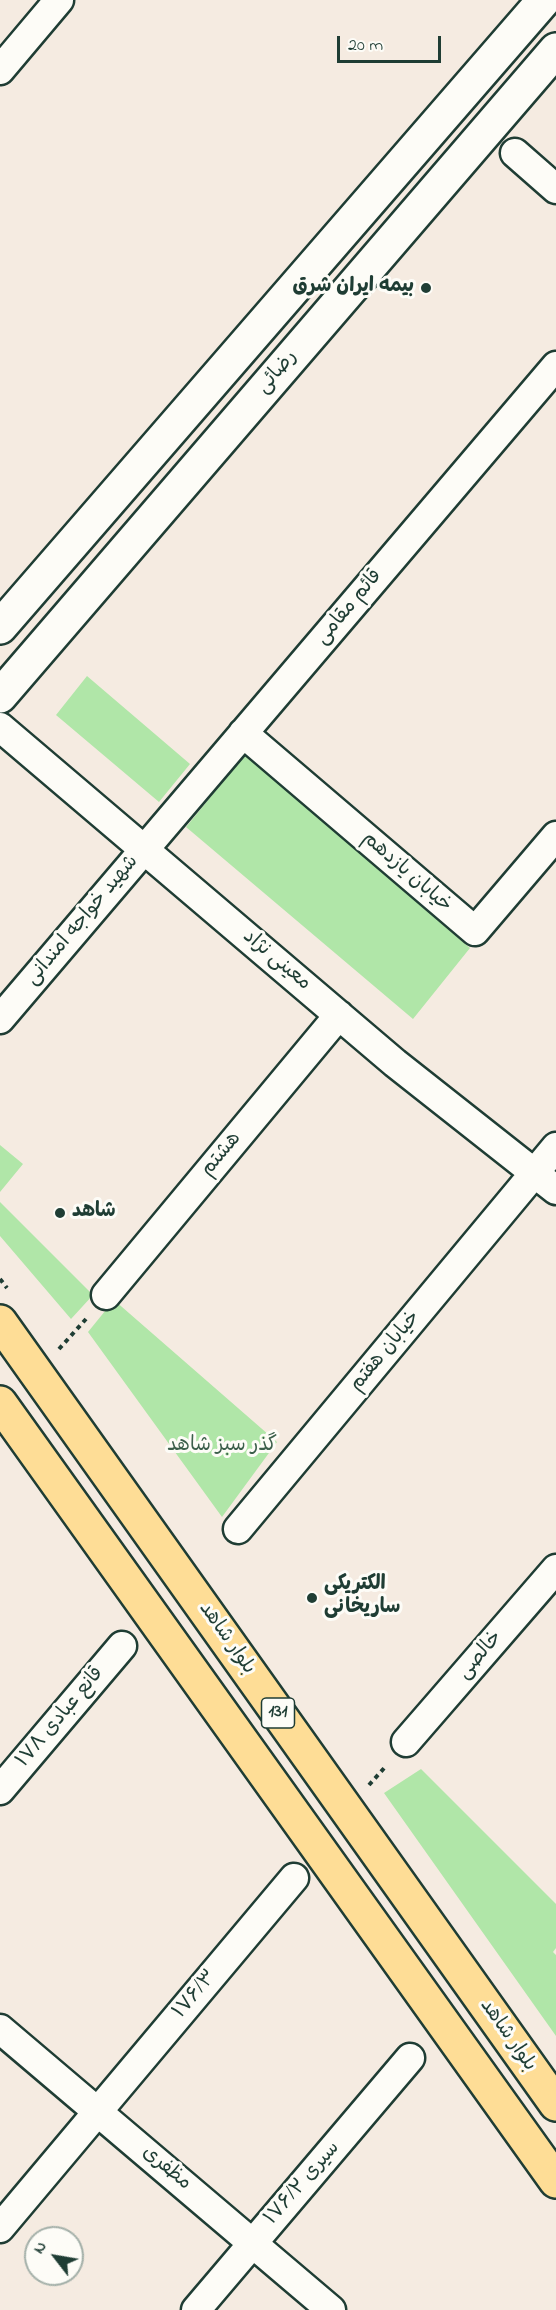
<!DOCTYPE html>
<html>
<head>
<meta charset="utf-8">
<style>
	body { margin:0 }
	#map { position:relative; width:556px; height:2310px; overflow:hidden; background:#f5ebe1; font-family:"Indie Flower",sans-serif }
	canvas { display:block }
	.north { position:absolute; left:24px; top:2226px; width:60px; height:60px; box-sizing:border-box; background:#fdfcf7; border:2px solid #a4b0a9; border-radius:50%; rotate:301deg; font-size:16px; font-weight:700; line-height:24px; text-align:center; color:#1f3d34 }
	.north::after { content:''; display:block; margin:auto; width:21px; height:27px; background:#1f3d34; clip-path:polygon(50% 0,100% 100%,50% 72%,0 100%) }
	.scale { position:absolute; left:337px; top:36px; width:104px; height:27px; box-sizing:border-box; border:3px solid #1f3d34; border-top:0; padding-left:8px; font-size:18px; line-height:21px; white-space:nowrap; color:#1f3d34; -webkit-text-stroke:4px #fdfcf7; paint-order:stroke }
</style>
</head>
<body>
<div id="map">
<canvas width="556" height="2310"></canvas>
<div class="north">N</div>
<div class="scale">20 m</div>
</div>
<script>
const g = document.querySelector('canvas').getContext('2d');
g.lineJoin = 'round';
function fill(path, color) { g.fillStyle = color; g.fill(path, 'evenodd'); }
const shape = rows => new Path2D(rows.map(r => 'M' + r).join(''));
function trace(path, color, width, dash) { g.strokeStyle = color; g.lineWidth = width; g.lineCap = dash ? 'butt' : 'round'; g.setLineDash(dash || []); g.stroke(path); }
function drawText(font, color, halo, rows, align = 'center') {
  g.font = font + ' "Indie Flower","Playpen Sans Arabic",sans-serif'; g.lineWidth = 6; g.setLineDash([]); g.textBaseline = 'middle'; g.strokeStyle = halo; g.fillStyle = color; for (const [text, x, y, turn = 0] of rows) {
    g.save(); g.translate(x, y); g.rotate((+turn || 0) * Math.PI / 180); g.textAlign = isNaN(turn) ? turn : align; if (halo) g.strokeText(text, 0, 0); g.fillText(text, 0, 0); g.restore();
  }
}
fill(shape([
	[87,676,190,764,159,802,56,715],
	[245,755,470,948,413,1019,186,827],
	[0,1145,23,1164,0,1192],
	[0,1202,93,1295,71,1319,0,1236],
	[114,1300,277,1442,222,1517,88,1332],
	[421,1769,556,1904,556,1948,553,1952,556,1955,556,2036,384,1793]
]), '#b0e6a8');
const street = shape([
	[0,70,59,0],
	[515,153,556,189],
	[0,727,395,1063,556,1190],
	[243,733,475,931,556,836],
	[0,1019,556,366],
	[106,1295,339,1015],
	[238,1529,556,1147],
	[406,1742,556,1569],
	[0,1790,122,1646],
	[0,2029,331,2310],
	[0,2228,294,1878],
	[196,2310,410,2058]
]);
const secondary = shape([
	[0,627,544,0],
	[0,696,556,50]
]);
const primary = shape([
	[0,1322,556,2104],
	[0,1403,556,2181]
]);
trace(street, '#1f3d34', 33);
trace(secondary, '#1f3d34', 38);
trace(primary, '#1f3d34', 38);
trace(shape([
	[0,1279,7,1288],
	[59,1349,86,1319],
	[369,1785,386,1766]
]), '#1f3d34', 4, [4.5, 4.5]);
trace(street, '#fdfcf7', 28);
trace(secondary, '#fdfcf7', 33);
trace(primary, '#fedd96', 33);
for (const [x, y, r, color] of [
	[426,288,6,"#1f3d34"],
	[60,1213,6,"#1f3d34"],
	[312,1598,6,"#1f3d34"]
]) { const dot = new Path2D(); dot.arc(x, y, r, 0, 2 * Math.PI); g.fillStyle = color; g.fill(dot); trace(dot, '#fdfcf7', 2); }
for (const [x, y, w] of [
	[278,1713,33]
]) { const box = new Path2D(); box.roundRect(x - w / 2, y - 15, w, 30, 4.5); g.fillStyle = '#fdfcf7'; g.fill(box); trace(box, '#1f3d34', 1.5); }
drawText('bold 18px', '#1f3d34', null, [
	["131",278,1713]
]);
drawText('bold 20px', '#1f3d34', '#fdfcf7', [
	["بیمه ایران شرق",414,288,"right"],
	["شاهد",72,1213],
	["الکتریکی",324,1586],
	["ساریخانی",324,1609]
], 'left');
drawText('20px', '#1f3d34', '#fdfcf7', [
	["رضائی",278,373,-49],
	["قائم مقامی",350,608,-50],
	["خیابان یازدهم",406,873,41],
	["شهید خواجه امندانی",83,921,-50],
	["معینی نژاد",276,961,40],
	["هشتم",222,1155,-50],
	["خیابان هفتم",386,1352,-50],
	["بلوار شاهد",226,1639,55],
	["خالصی",481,1656,-49],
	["قانع عبادی ۱۷۸",61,1718,-50],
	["۱۷۶/۳",196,1995,-50],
	["بلوار شاهد",507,2036,55],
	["مظفری",166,2169,40],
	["سیری ۱۷۶/۲",303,2184,-49]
]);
drawText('20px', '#3c5f4b', '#fdfcf7', [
	["گذر سبز شاهد",222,1447]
]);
</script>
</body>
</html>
